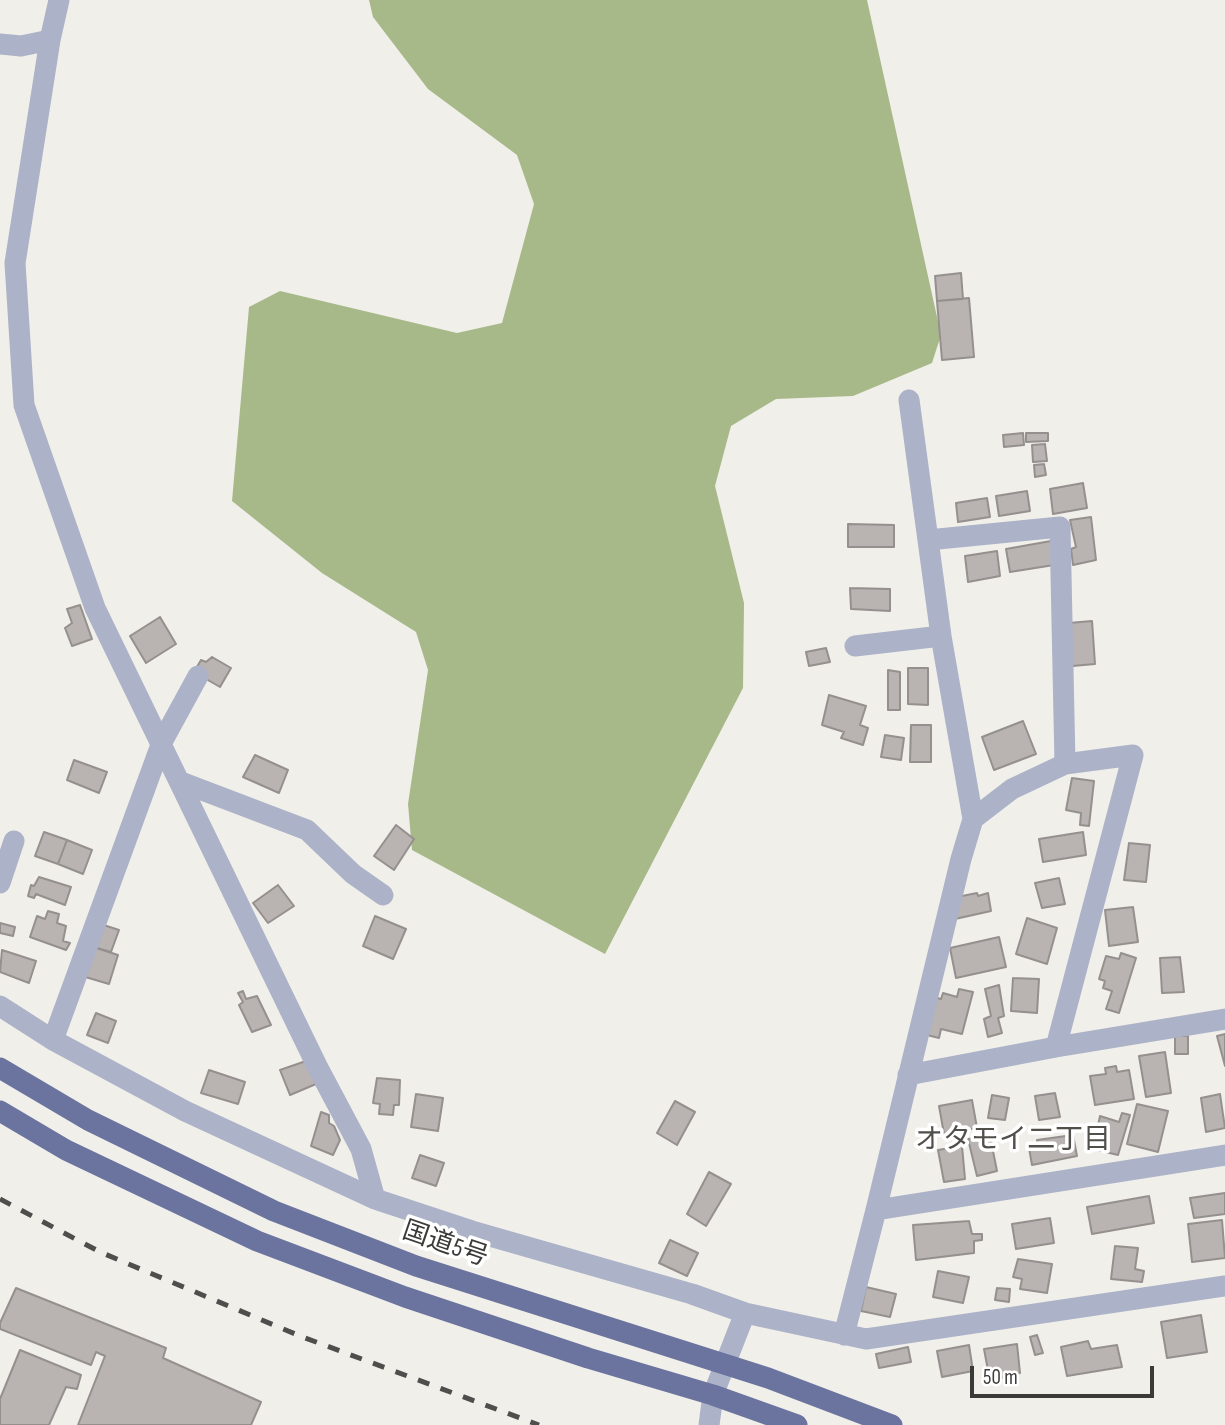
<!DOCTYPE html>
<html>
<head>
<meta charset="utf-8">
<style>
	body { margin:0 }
	#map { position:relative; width:1225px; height:1425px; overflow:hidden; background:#f0efea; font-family:"Sofia Sans Condensed",sans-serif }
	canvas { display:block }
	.scale { position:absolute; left:970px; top:1366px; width:184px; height:32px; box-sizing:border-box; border:4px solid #3a3a38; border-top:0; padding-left:9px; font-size:21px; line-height:24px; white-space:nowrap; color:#3a3a38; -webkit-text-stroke:5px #fff; paint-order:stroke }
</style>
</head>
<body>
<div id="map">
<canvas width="1225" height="1425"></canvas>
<div class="scale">50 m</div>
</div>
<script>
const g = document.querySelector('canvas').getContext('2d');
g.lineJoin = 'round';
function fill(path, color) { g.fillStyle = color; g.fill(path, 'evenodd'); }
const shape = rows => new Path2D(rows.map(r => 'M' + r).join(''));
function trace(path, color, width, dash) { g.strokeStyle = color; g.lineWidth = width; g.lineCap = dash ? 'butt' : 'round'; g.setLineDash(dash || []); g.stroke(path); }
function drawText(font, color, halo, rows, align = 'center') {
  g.font = font + ' "Sofia Sans Condensed","Noto Sans JP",sans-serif'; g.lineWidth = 7; g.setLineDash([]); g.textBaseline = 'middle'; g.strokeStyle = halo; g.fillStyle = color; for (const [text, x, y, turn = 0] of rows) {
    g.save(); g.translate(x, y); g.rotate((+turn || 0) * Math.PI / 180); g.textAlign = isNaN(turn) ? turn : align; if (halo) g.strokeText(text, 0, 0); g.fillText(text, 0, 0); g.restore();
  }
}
fill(shape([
	[369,0,867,0,941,335,932,363,853,396,776,399,731,426,715,486,744,603,743,688,605,954,412,850,408,804,428,670,416,632,322,573,232,501,249,307,280,291,457,333,502,323,534,204,517,155,428,89,373,17]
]), '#a7b989');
const building = shape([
	[961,273,963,299,937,301,935,276,961,273],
	[969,298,974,357,942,360,937,301,969,298],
	[1023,433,1024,445,1004,447,1003,435,1023,433],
	[1026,433,1048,433,1048,441,1026,442,1026,433],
	[1045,444,1047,461,1033,462,1032,445,1045,444],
	[1044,464,1046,475,1035,477,1034,465,1044,464],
	[1083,483,1087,508,1053,514,1050,489,1083,483],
	[1027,491,1030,511,999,516,996,496,1027,491],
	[987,498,990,517,958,522,956,503,987,498],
	[1091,517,1096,560,1073,565,1071,549,1076,547,1070,520,1091,517],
	[848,524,894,525,894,547,848,547,848,524],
	[1051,541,1054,565,1010,572,1006,549,1051,541],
	[997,551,1000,576,968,582,965,556,997,551],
	[850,588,890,589,890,611,851,609,850,588],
	[80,605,92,639,72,646,65,628,72,623,67,609,80,605],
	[160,617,176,644,146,663,130,636,160,617],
	[1092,621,1095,664,1061,667,1057,624,1092,621],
	[826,648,830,662,809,666,806,652,826,648],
	[212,657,231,668,220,687,194,672,201,660,206,662,212,657],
	[908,668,928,668,928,705,908,704,908,668],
	[888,670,900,672,900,710,888,710,888,670],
	[829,695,866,706,860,725,868,728,863,745,841,738,844,732,822,725,829,695],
	[1023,721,1036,754,994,770,982,737,1023,721],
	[911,725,931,725,931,762,910,762,911,725],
	[885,735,904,738,901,760,881,757,885,735],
	[255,755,288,770,279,793,243,777,255,755],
	[74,760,107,772,99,793,67,780,74,760],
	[1072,778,1094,781,1089,826,1080,825,1081,813,1066,810,1072,778],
	[396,825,414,839,394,870,374,856,396,825],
	[44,832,67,840,58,864,35,856,44,832],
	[1083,832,1086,855,1043,862,1039,839,1083,832],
	[67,840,92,850,83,874,58,864,67,840],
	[1129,843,1150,845,1146,882,1124,880,1129,843],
	[39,877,71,887,65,905,36,894,34,898,28,896,31,885,34,886,39,877],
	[1059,878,1065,904,1042,908,1035,883,1059,878],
	[278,885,294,906,268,923,253,903,278,885],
	[977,893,978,896,988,893,991,911,955,919,957,897,977,893],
	[1133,907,1138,942,1109,946,1105,910,1133,907],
	[48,911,59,914,57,923,66,926,63,941,70,943,66,950,30,937,37,916,45,919,48,911],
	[375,916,406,929,393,959,363,946,375,916],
	[1027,918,1057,928,1047,964,1016,954,1027,918],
	[88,920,119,930,111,952,90,946,88,920],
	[0,923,15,927,13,936,0,933,0,923],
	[999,937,1006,967,956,978,950,948,999,937],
	[90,946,118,955,109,984,82,976,90,946],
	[2,950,36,961,29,983,0,972,2,950],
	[1121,953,1136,958,1119,1013,1106,1009,1112,991,1103,988,1105,981,1099,979,1106,956,1119,959,1121,953],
	[1180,957,1184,992,1162,993,1160,958,1180,957],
	[1013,978,1039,979,1037,1013,1011,1011,1013,978],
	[999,985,1004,1016,998,1018,1002,1033,988,1037,984,1019,991,1016,985,989,999,985],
	[959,989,973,992,962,1034,941,1029,939,1038,919,1033,933,997,941,999,943,993,957,997,959,989],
	[243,991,246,999,257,996,271,1025,252,1032,239,1005,243,1002,238,993,243,991],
	[96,1013,116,1021,108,1043,87,1035,96,1013],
	[1225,1034,1225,1066,1217,1036,1225,1034],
	[1175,1036,1188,1036,1188,1054,1175,1054,1175,1036],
	[1165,1052,1171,1093,1146,1097,1139,1056,1165,1052],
	[306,1061,316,1084,290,1095,280,1070,306,1061],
	[1116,1066,1117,1072,1129,1070,1134,1099,1095,1105,1090,1076,1106,1074,1105,1068,1116,1066],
	[209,1070,245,1082,238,1104,201,1093,209,1070],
	[377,1078,400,1080,399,1105,394,1105,393,1115,379,1114,380,1104,373,1103,377,1078],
	[1055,1093,1060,1117,1039,1120,1035,1096,1055,1093],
	[416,1094,443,1098,438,1131,411,1127,416,1094],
	[1220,1094,1225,1128,1206,1132,1201,1098,1220,1094],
	[992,1095,1009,1098,1005,1120,988,1118,992,1095],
	[972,1100,977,1128,944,1134,939,1106,972,1100],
	[675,1101,695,1112,677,1145,657,1133,675,1101],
	[1137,1104,1168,1111,1158,1152,1127,1144,1137,1104],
	[321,1112,329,1115,329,1123,334,1126,340,1140,333,1155,311,1146,321,1112],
	[1122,1113,1130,1115,1118,1155,1093,1149,1100,1116,1119,1122,1122,1113],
	[1073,1135,1077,1156,1032,1165,1029,1148,1038,1147,1037,1140,1073,1135],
	[990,1136,997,1171,977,1176,968,1139,990,1136],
	[962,1146,965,1179,944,1182,938,1150,962,1146],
	[420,1155,444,1163,436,1186,412,1178,420,1155],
	[709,1172,731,1184,706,1226,687,1214,709,1172],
	[1225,1193,1225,1214,1194,1218,1190,1198,1225,1193],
	[1149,1196,1154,1223,1092,1234,1087,1207,1149,1196],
	[1050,1218,1054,1243,1016,1249,1012,1224,1050,1218],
	[1222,1220,1225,1258,1192,1262,1188,1224,1222,1220],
	[969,1221,972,1234,982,1234,982,1240,974,1241,974,1253,916,1260,913,1225,969,1221],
	[670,1240,698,1253,687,1276,659,1263,670,1240],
	[1115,1246,1138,1248,1135,1269,1144,1271,1142,1282,1111,1279,1115,1246],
	[1018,1259,1052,1264,1047,1293,1020,1289,1022,1279,1013,1277,1018,1259],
	[938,1271,969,1277,963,1303,933,1297,938,1271],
	[866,1287,896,1294,890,1317,861,1311,866,1287],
	[16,1288,166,1348,163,1358,261,1402,251,1425,78,1425,105,1356,96,1352,91,1365,0,1329,0,1323,16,1288],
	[997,1288,1010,1289,1009,1302,995,1300,997,1288],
	[1201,1315,1207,1352,1167,1358,1161,1322,1201,1315],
	[1037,1335,1043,1353,1035,1355,1030,1337,1037,1335],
	[1088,1341,1091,1349,1117,1345,1122,1367,1067,1376,1061,1347,1088,1341],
	[1017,1344,1020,1373,990,1381,984,1349,1017,1344],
	[969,1345,973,1371,942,1377,937,1351,969,1345],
	[908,1347,911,1362,879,1368,876,1354,908,1347],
	[20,1350,81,1375,77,1389,66,1387,49,1425,0,1425,0,1399,20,1350]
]);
fill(building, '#b9b3b2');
trace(building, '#95908e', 2);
trace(shape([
	[59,0,50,40,15,263,24,405,95,608,318,1068,361,1149,375,1199],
	[0,44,21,46,50,40],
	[928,540,1060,527,1065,764],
	[855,646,941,636],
	[181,782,307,830,353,874,383,895],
	[973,819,1012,789,1065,764,1133,755,1056,1047],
	[0,883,14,841],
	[0,1006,53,1040,185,1111,375,1199,472,1231,692,1294,745,1313,866,1339,1225,1286],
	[53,1040,162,742,198,676],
	[908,1075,1056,1047,1225,1019],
	[876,1210,1225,1155],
	[844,1335,876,1210,961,859,973,819,941,636,909,400],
	[709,1425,713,1395,745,1313]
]), '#acb2c7', 21);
trace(shape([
	[0,1068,88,1120,274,1211,416,1266,768,1378,892,1425],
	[0,1111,66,1150,257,1241,405,1297,588,1358,713,1395,797,1425]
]), '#6b749e', 21);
trace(shape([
	[0,1199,100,1252,300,1336,539,1425]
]), '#4e4e4c', 5, [12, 12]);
drawText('26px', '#3a3a38', '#fff', [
	["国道5号",445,1245,19]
]);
drawText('28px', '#504f4a', '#fff', [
	["オタモイ二丁目",1013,1141]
]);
</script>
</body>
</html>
